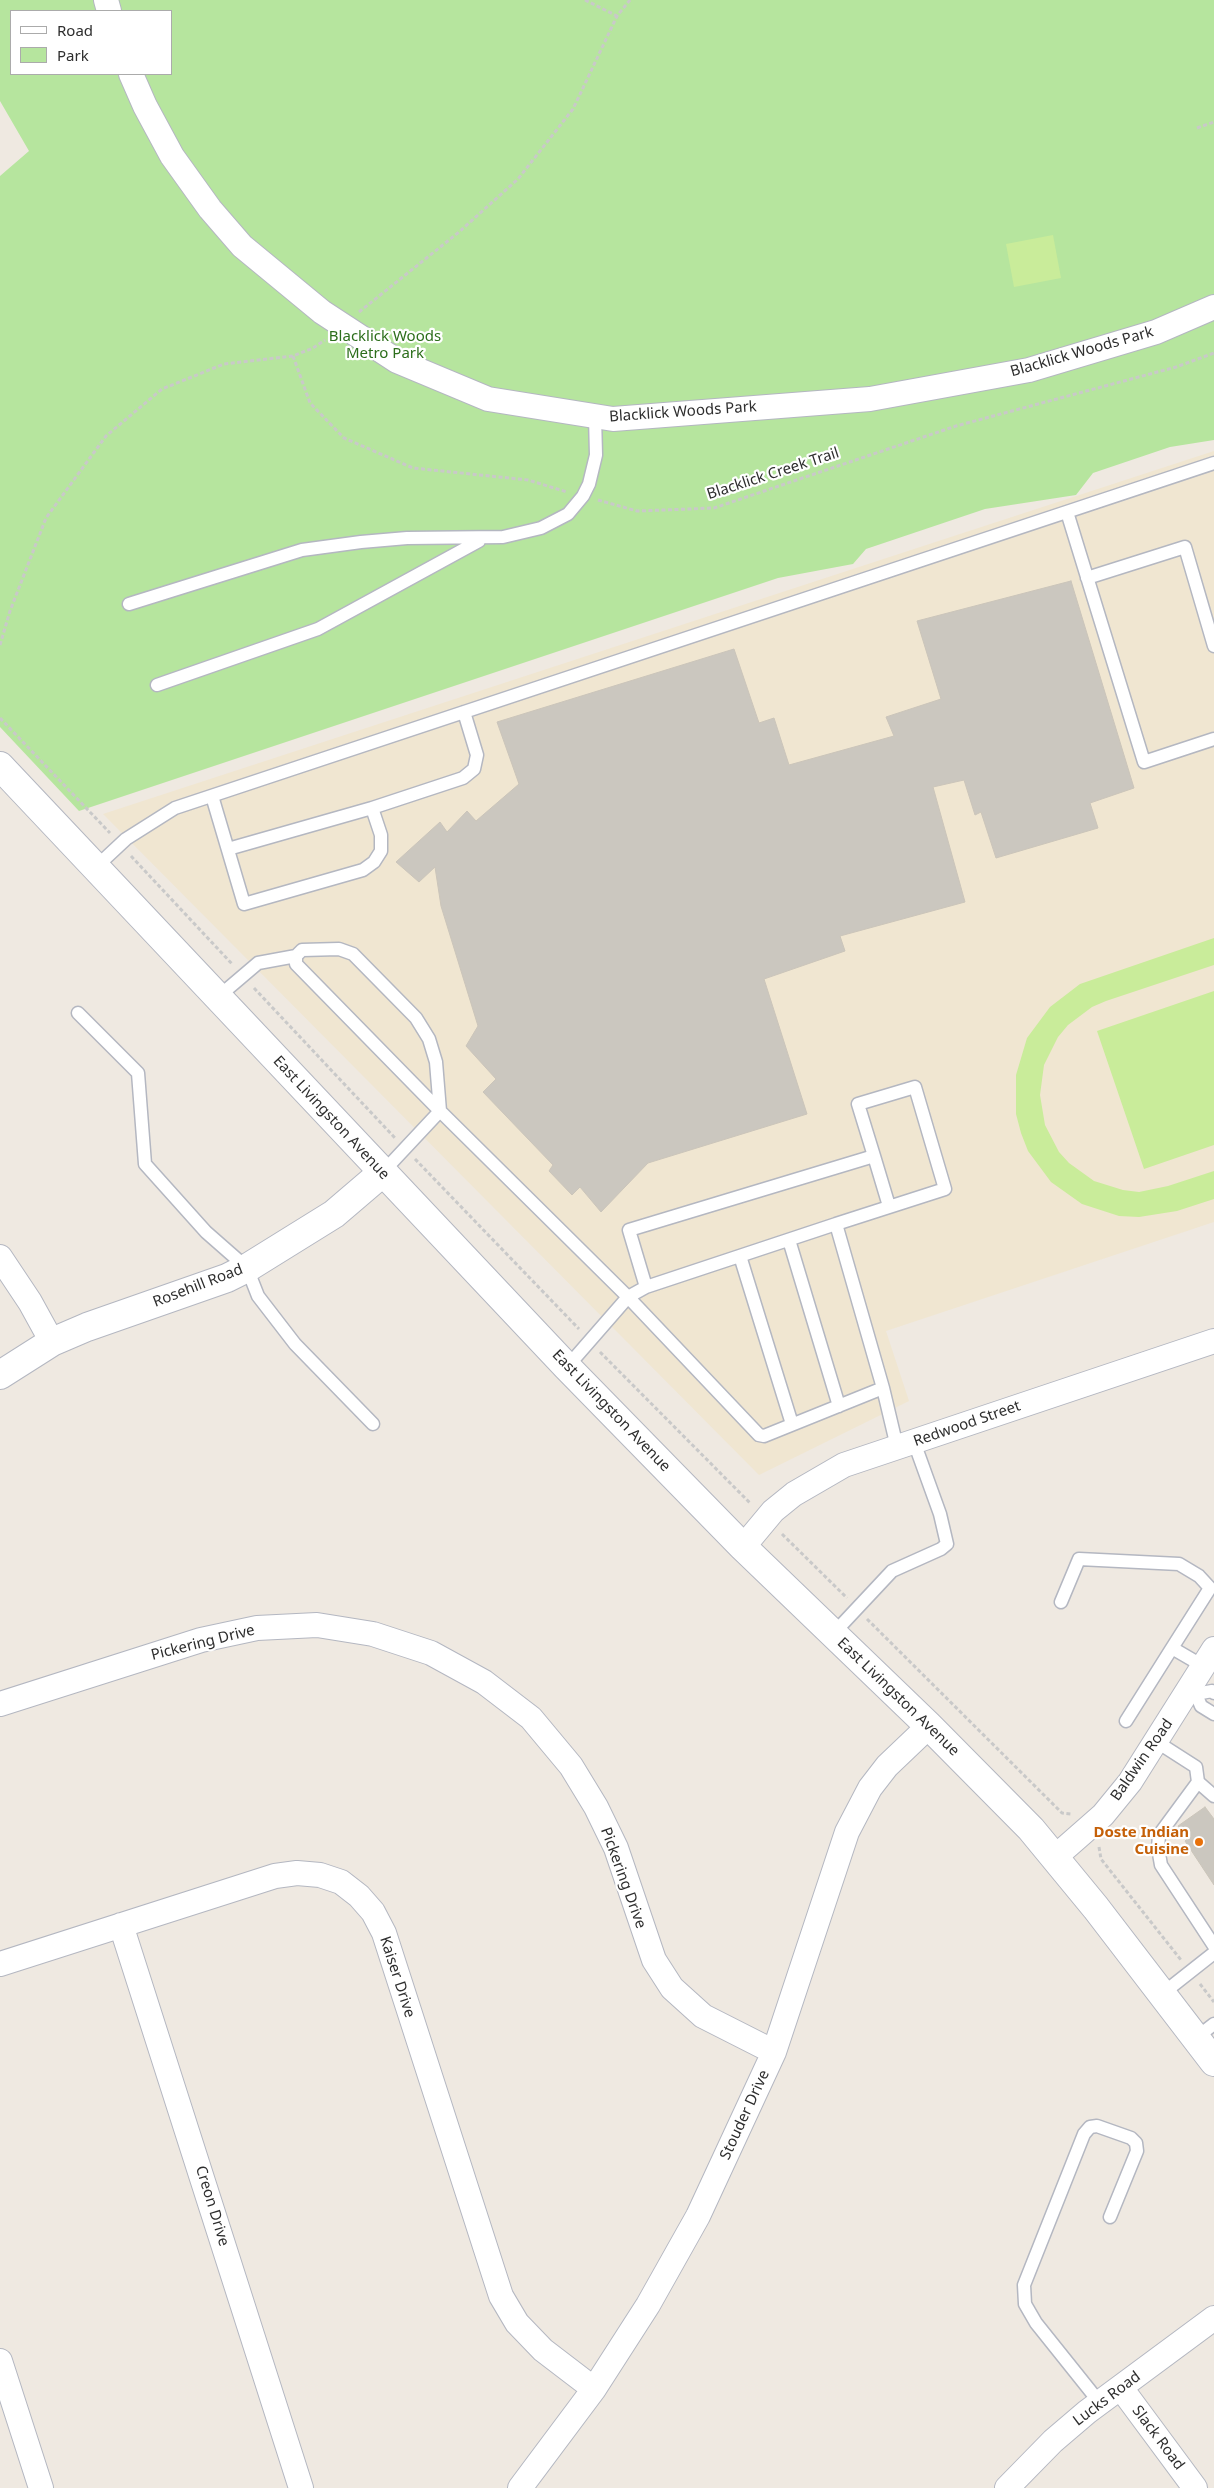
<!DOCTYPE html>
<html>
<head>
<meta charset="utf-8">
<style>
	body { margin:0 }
	#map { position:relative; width:1214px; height:2488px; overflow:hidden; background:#efe9e1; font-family:"Noto Sans",sans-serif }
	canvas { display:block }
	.legend { position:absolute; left:10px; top:10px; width:162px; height:65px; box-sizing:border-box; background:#fff; border:1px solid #ababab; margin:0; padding:6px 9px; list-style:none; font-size:15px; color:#2e2e2e }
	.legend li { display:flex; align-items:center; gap:10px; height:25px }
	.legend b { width:25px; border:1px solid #ababab }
</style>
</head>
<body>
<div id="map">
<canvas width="1214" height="2488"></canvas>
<ul class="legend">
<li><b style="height:6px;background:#fff"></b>Road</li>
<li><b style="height:14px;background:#b6e59e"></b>Park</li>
</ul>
</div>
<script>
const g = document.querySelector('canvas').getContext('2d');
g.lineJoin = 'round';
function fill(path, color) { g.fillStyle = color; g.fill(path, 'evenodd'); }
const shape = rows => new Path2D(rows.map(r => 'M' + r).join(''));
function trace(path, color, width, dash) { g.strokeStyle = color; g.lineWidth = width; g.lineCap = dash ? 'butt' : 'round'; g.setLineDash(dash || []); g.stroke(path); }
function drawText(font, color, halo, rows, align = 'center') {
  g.font = font + ' "Noto Sans",sans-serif'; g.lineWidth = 4.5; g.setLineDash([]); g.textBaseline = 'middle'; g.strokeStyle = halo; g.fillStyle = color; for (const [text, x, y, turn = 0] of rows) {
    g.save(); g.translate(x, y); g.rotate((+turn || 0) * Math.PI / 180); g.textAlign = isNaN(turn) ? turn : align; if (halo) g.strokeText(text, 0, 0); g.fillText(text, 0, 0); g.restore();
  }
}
fill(shape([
	[1214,451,1214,1222,886,1331,909,1401,759,1475,103,814]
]), '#f0e6d1');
fill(shape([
	[0,0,1214,0,1214,440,1170,447,1093,473,1076,495,985,509,866,549,853,564,778,578,79,811,0,727,0,176,29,151,0,101],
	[11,11,171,11,171,74,11,74]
]), '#b6e59e');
fill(shape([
	[1053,235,1061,278,1014,287,1006,244],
	[1214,938,1214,965,1106,1001,1092,1007,1068,1025,1058,1037,1044,1065,1040,1095,1045,1125,1059,1152,1069,1163,1094,1181,1123,1190,1139,1192,1168,1186,1214,1171,1214,1199,1177,1211,1139,1217,1119,1216,1082,1204,1051,1182,1028,1151,1021,1133,1016,1114,1016,1075,1027,1038,1050,1007,1080,984],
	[1214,991,1214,1145,1144,1169,1097,1031]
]), '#c9ec9a');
const building = shape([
	[1071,581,1134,788,1090,803,1098,828,996,858,981,812,975,815,964,780,933,787,965,902,840,936,845,951,764,979,807,1114,648,1163,601,1212,580,1187,572,1195,549,1171,553,1165,483,1092,496,1079,466,1046,478,1026,441,906,435,867,419,882,396,862,440,822,447,832,467,811,476,821,519,784,497,722,734,649,759,723,774,718,789,765,894,736,886,717,941,699,917,621,1071,581],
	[1205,1807,1214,1819,1214,1885,1185,1841,1187,1839,1178,1826,1205,1807]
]);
fill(building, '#cbc7bf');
trace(building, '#cbc5ba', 1);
const service = shape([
	[1067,512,1144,762,1214,739],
	[1087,578,1185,547,1214,646],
	[129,604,302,550,361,542,407,538,503,537,541,528,568,514,583,496,589,484,596,455,595,416],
	[157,685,318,629,479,541],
	[212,796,244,904,363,870,374,862,381,851,381,835,372,808,463,778,474,769,477,755,464,712],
	[228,849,372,808],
	[96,867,126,839,175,808,1214,463],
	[218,997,258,963,296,956,302,950,339,949,353,954,416,1018,429,1039,436,1062,440,1111,296,964,296,956],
	[78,1013,138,1073,145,1164,206,1232,247,1268,258,1296,295,1344,373,1424],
	[874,1156,889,1206],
	[382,1173,440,1111,628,1297,567,1367],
	[789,1240,839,1406],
	[740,1256,792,1424],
	[646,1287,629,1230,874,1156,858,1104,915,1087,945,1189,836,1224],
	[883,1388,836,1224,646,1287,628,1297,759,1435,764,1436,883,1388,897,1447],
	[1061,1602,1079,1559,1179,1564,1199,1576,1210,1588,1172,1648,1203,1666],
	[833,1634,892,1571,941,1549,947,1544,940,1514,914,1442],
	[1189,1689,1196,1694,1201,1706,1214,1714],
	[1196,1694,1212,1691,1214,1693],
	[1126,1721,1172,1648],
	[1157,1742,1196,1767,1198,1782,1159,1835,1158,1848,1161,1865,1214,1946],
	[1198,1782,1214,1796],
	[1162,1994,1214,1953],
	[1196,2038,1214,2024],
	[1100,2403,1036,2323,1025,2304,1024,2285,1084,2134,1090,2127,1097,2126,1131,2138,1136,2143,1137,2151,1110,2217]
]);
const minor = shape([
	[106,0,109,11],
	[131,74,145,106,172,156,210,209,242,246,322,312,397,361,488,399,613,419,870,399,1029,370,1156,332,1214,307],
	[0,1257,30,1302,52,1342],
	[743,1547,773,1511,794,1494,844,1465,1214,1341],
	[0,1704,201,1640,257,1628,317,1625,373,1634,431,1653,484,1682,531,1718,571,1766,596,1807,616,1848,654,1960,672,1988,703,2016,774,2052],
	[1054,1858,1103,1815,1130,1782,1214,1649],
	[121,1925,301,2488],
	[0,1964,275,1876,297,1873,320,1875,341,1882,359,1896,373,1912,384,1933,501,2296,517,2323,543,2350,594,2389],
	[0,2361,41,2488],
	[1121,2388,1195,2488],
	[520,2488,594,2389,648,2305,698,2216,774,2052,847,1832,870,1788,887,1766,929,1726],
	[1007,2488,1053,2441,1087,2412,1214,2318]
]);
const tertiary = shape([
	[0,1375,52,1342,87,1327,227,1278,247,1268,334,1214,382,1173]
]);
const secondary = shape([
	[0,766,567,1367,743,1547,929,1726,1031,1829,1096,1908,1214,2062]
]);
trace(service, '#b4b7c1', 15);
trace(minor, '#b4b7c1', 26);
trace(tertiary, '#b4b7c1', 30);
trace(secondary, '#b4b7c1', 30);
trace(shape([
	[585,0,617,16],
	[1197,128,1214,122],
	[359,312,459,232,518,179,573,109,617,16,630,0],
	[293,356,310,403,344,438,413,468,528,480,567,492],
	[598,500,637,511,714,508,956,426,1176,367,1214,353],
	[0,645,10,611,46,518,106,436,162,389,224,364,293,356,313,348,325,340],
	[0,718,110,833],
	[131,856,233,965],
	[254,988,395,1138],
	[415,1159,579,1329],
	[600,1352,751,1504],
	[782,1534,847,1598],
	[867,1619,1062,1813,1071,1814],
	[1099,1847,1101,1859,1181,1960],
	[1200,1984,1214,2002]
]), '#c9c9c9', 3, [4, 2.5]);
trace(service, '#fff', 12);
trace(minor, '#fff', 24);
trace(tertiary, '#fff', 28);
trace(secondary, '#fff', 28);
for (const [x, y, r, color] of [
	[1199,1842,5,"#e8710a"]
]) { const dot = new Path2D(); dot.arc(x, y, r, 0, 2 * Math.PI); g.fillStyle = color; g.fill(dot); trace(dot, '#fff', 2); }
drawText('15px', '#2c6e1b', '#fff', [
	["Blacklick Woods",385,337],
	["Metro Park",385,354]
]);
drawText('15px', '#2e2e2e', '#fff', [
	["Blacklick Woods Park",1082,352,-16],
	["Blacklick Woods Park",683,412,-4],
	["Blacklick Creek Trail",773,474,-18],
	["East Livingston Avenue",331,1118,47],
	["Rosehill Road",198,1286,-21],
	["East Livingston Avenue",611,1411,46],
	["Redwood Street",967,1424,-19],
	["Pickering Drive",203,1643,-14],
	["East Livingston Avenue",898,1697,44],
	["Baldwin Road",1142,1760,-55],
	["Pickering Drive",623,1878,70],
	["Kaiser Drive",397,1977,72],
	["Stouder Drive",745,2115,-65],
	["Creon Drive",212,2206,73],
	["Lucks Road",1107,2399,-37],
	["Slack Road",1158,2438,53]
]);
drawText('bold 15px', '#c56008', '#fff', [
	["Doste Indian",1189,1833],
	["Cuisine",1189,1850]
], 'right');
</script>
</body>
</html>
